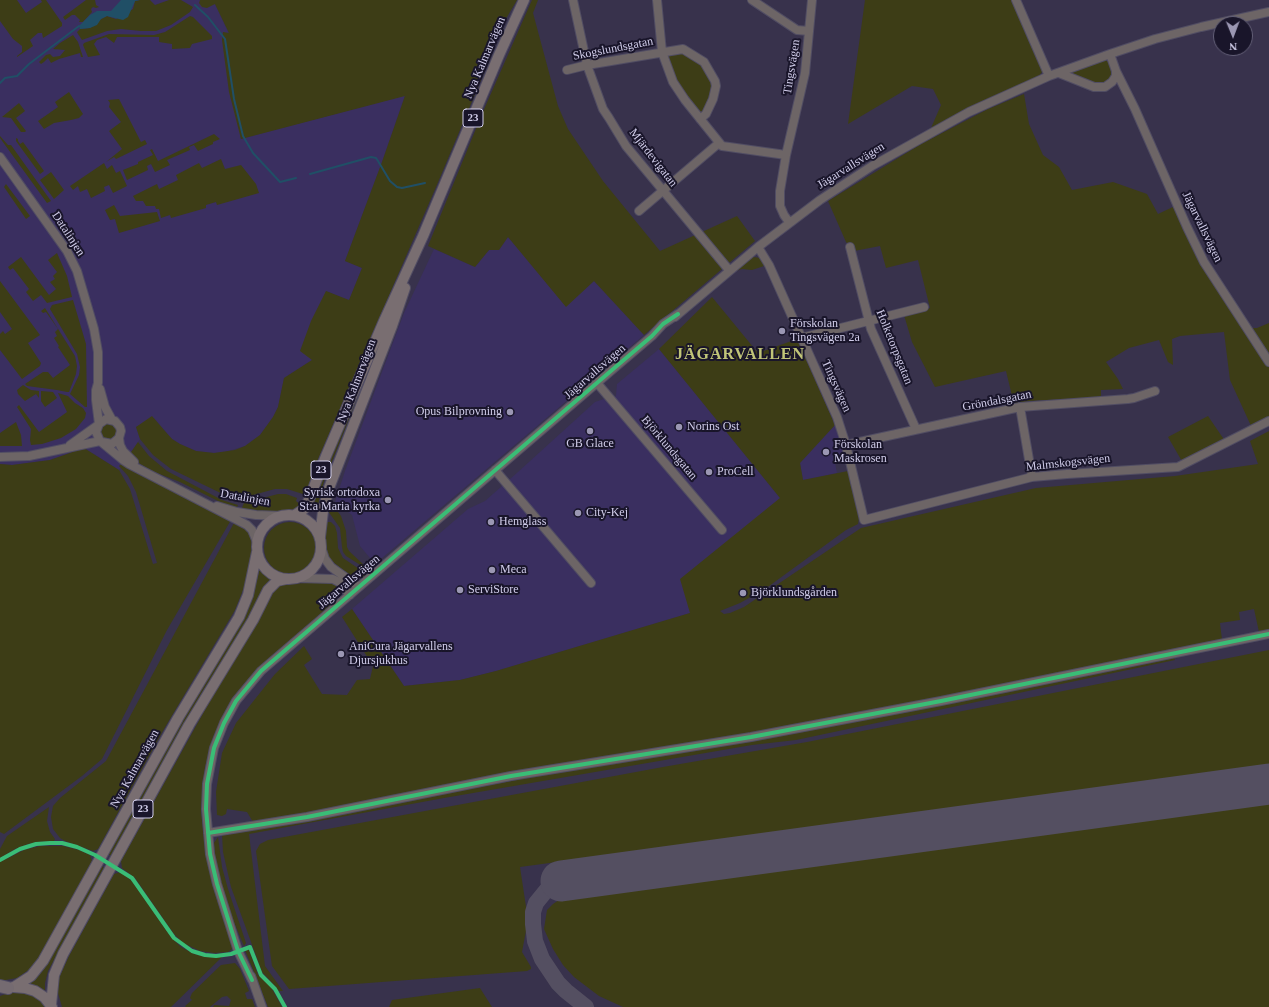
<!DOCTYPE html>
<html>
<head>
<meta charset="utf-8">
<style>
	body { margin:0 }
	#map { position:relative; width:1269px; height:1007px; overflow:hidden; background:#38324c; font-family:Georgia,serif }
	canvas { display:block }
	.north { position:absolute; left:1213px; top:16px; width:40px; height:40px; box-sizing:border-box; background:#19152a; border:1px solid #635f77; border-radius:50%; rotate:179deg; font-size:11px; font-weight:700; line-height:16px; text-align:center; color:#d1cdea }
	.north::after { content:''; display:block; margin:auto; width:14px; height:18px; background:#9b97b3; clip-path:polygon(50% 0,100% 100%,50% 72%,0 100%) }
</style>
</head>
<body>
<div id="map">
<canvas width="1269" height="1007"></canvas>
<div class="north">N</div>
</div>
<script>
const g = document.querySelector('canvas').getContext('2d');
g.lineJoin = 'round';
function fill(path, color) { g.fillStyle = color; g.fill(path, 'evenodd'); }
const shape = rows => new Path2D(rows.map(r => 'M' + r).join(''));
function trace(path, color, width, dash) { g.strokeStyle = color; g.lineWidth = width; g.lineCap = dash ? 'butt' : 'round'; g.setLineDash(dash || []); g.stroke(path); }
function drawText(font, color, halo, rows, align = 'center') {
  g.font = font + ' Georgia,serif'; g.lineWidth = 4; g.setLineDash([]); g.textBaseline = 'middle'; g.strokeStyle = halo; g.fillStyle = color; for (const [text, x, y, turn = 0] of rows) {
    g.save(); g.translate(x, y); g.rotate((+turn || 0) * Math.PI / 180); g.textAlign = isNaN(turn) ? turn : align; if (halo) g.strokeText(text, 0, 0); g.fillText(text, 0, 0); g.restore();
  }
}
fill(shape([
	[0,0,213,0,229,34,241,139,405,95,382,162,345,261,362,268,349,301,326,291,312,360,284,378,278,407,273,417,260,435,245,446,225,452,214,453,196,451,180,444,172,439,154,418,136,427,140,439,119,470,84,448,50,460,12,465,0,464],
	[508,237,566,306,594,281,644,335,375,564,360,546,352,515,335,502,345,471,404,313,434,249,475,267,489,250,499,250],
	[659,349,780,498,690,613,496,671,460,680,404,686,352,609,468,509,485,501,518,472,595,402,604,399,607,402,616,396,617,384],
	[835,425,845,461,835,463,837,473,803,480,800,463]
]), '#3a2f60');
fill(shape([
	[0,0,17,0,26,13,42,2,41,0,46,0,62,23,62,26,43,38,42,33,38,33,30,40,33,46,17,57,17,56,22,52,22,46,13,39,0,21],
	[86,0,95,0,96,5,99,7,96,8,93,7,91,9,92,12,83,22,79,22,80,20,75,15,72,15,65,20,63,17],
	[140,0,150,0,155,5,169,0,181,0,193,7,190,12,171,25,156,31,141,31,121,29,107,31,82,40,78,34,77,32,80,29,90,28,101,19,107,16,116,19,133,9,135,1],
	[200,0,517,0,497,34,489,61,436,187,315,466,306,495,287,489,275,489,253,495,233,499,171,469,153,455,140,439,136,427,152,416,164,430,172,439,180,444,196,451,214,453,235,450,245,446,260,435,273,417,278,407,284,378,312,360,300,351,311,321,326,291,349,300,362,268,345,261,382,162,405,96,241,139,229,92,222,40,223,32,229,33,215,4,207,8,202,7,199,3],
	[532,0,538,0,533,13,558,106,568,129,603,181,660,251,737,216,755,241,644,335,594,281,566,307,508,237,499,250,489,250,475,267,428,246,482,114],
	[865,0,1012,0,1042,65,1042,72,1038,77,931,128,941,105,933,89,912,86,848,124],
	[190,16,193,17,212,36,212,39,192,44,190,48,172,49,172,44,159,42,159,37,117,37,114,43,106,37,97,40,94,44,100,55,88,57,83,45,84,43,109,34,154,35,165,32],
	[73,35,78,42,83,57,81,57,80,53,59,59,51,63,48,58,44,62,41,64,39,62,46,55,50,54,53,57,60,56,65,50,53,49,60,43],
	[679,51,700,62,713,84,712,92,702,115,675,82,668,56],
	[1103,60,1107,61,1111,65,1113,75,1108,82,1098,85,1072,73,1071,72],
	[69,92,83,114,79,118,71,120,54,123,44,129,38,121,58,107,55,102],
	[1024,94,1029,124,1043,155,1059,167,1072,190,1113,182,1147,194,1158,214,1175,206,1269,365,1269,419,1252,428,1230,380,1224,332,1180,336,1172,339,1173,365,1168,362,1159,340,1129,348,1106,362,1118,379,1123,389,1101,390,1101,397,1029,401,1014,404,1006,371,935,387,912,342,904,315,930,308,918,260,886,268,880,246,854,251,846,242,828,201,921,144,988,109],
	[119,99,141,142,145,140,147,144,116,159,114,157,106,162,122,149,109,131,121,122,109,107,110,103,108,100],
	[19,103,25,111,16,118,26,131,25,132,21,132,11,118,2,117],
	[214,134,220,139,213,142,213,144,198,151,194,145,189,147,190,150,167,160,170,165,155,172,151,164,147,166,148,170,127,180,123,170,138,164,138,162,153,155,150,150,152,149,158,161],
	[0,136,8,145,11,145,51,201,47,203,0,138],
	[16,138,18,139,18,141,20,144,23,142,44,171,40,174,16,141],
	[221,159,225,169,241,165,256,184,259,193,217,205,216,202,206,205,206,208,171,218,170,215,161,218,159,209,156,209,155,206,146,206,143,201,136,201,133,196,157,184,159,189,178,180,176,175,199,163,202,168],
	[104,163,107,169,112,165,116,173,120,171,127,186,113,193,109,185,104,187,105,191,91,198,87,189,80,192,78,186,73,190,70,186],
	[51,172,64,190,54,199,40,180],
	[6,184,30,216,26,219,4,187],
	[114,205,120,216,157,212,160,221,119,233,115,219,110,220,105,210],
	[57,253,67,276,72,297,47,303,41,295,33,301,26,292,29,289,13,268,10,270,8,267,21,257,49,295,56,289,50,282,55,279,53,276,57,272,48,260],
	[753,257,761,258,764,266,752,270,742,269,733,272,749,258],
	[0,281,40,335,28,343,41,363,40,366,22,379,0,350,0,334,3,331,5,334,12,329,0,312],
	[712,297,758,353,797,339,835,425,800,463,803,480,848,471,859,518,858,524,846,530,765,589,740,603,720,611,724,614,730,613,744,607,861,528,1036,488,1175,476,1258,464,1250,441,1269,431,1269,631,1259,632,1254,609,1239,612,1240,620,1220,623,1222,640,943,697,753,734,253,822,247,812,227,809,226,814,222,816,217,815,216,792,222,753,236,723,275,674,304,646,312,659,304,665,322,694,347,695,357,680,370,679,373,666,342,617,352,609,404,686,460,680,496,671,690,613,680,579,780,498,659,349],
	[73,300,86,344,87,407,85,407,70,394,79,375,80,367,77,354,50,309,52,305],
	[45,308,75,356,77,366,76,374,69,392,67,392,57,390,27,386,25,384,43,372,48,372,53,378,70,365,58,347,59,346,54,338,57,336,55,332,58,329,46,312,43,313,41,311],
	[1269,323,1269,359,1251,328,1257,328],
	[381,340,324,481,318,505,313,503,321,480],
	[23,385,31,390,39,391,39,398,36,394,25,401,18,394,17,390],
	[41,391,53,392,57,398,45,407,41,401],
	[58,393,68,396,75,403,83,408,86,413,85,418,76,429,61,438,42,444,31,445,30,440,31,429,17,407,19,405,39,432,67,412],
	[1208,416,1225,441,1183,463,1168,437],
	[16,422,21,435,22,446,0,446,0,433],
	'99 431a9 9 0 1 1 18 0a9 9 0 1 1-18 0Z',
	[138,442,149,456,167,471,222,500,238,505,236,509,228,506,180,482,152,471,137,462,129,455],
	[84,448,119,470,130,489,153,564,157,563,136,492,128,476,119,466,122,463,231,520,167,630,102,759,82,776,4,834,0,832,0,464,12,465,50,460],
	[278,494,286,494,297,498,296,501,301,505,294,510,278,512,263,512,241,510,244,503],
	[329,506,335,508,341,516,346,531,347,547,349,551,366,567,365,568,346,556,343,552,342,547,340,528,328,511],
	[235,521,249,529,253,538,251,561,245,585,235,610,164,729,98,849,93,851,65,841,60,838,53,829,51,817,53,806,60,798,106,761],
	[327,522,331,522,335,526,337,533,338,548,343,558,368,575,362,578,352,577,333,562,328,557,325,544],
	'264 548a26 26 0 1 1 52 0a26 26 0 1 1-52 0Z',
	[260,568,272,578,264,586,245,623,201,694,111,856,108,854,199,692,243,619,251,602],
	[330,582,336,585,340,590,338,597,335,602,260,667,234,697,214,735,205,767,201,811,206,856,216,897,233,944,232,949,228,952,214,953,200,951,183,943,174,934,135,878,122,868,121,861,211,699,248,638,272,592,281,585,286,584],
	[1269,650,1269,765,520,867,528,920,522,952,531,967,531,969,527,971,289,989,272,966,256,851,260,844,268,840,663,767,807,742],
	[1173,655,1175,660,796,740,752,745,444,798,249,834,265,966,283,991,279,991,276,987,262,972,231,887,223,852,222,834,354,811],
	[1269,802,1269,1007,623,1007,599,996,574,977,563,965,553,949,544,929,547,910,553,904,559,900,563,898],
	[49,807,47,821,50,832,55,839,54,841,38,842,28,844,15,849,0,858,0,849,7,836],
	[218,837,222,867,228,889,246,943,244,946,230,913,221,883,215,859,214,843],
	[40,846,63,846,79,850,90,855,92,861,36,963,30,969,17,978,0,981,0,862,24,850],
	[102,866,104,868,48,971,45,983,45,991,41,988,29,983,44,969],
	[121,872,132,881,171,937,181,947,194,954,206,957,222,957,171,1007,62,1007,58,993,58,980,69,956,114,874],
	[245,950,249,950,258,975,271,987,282,1007,268,1007],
	[235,963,240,969,249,991,245,993,247,999,252,999,255,1007,213,1007,214,1005,229,1006,231,1000,227,996,222,997,210,1007,186,1007,185,1006,192,1000,190,998,192,993,221,965],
	[480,988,492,1007,389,1007,392,1000],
	[14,991,24,992,34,996,42,1002,45,1007,0,1007,0,996]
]), '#3d3d16');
fill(shape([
	[121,0,140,0,135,1,128,17,123,20,107,16,101,19,97,25,90,28,80,29,79,26,90,15,97,11,111,11]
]), '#204f66');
trace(shape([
	[195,5,208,17,225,39,234,99,243,136,253,153,280,182,296,178],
	[0,83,5,78,17,76,29,64,79,26],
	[310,174,371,157,376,158,378,161,390,181,397,187,402,188,425,183]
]), '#204f66', 2);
trace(shape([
	[561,881,549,887,536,903,533,912,533,924,535,941,542,959,558,983,566,991,586,1007]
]), '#544f61', 16);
trace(shape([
	[561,881,1269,784]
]), '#544f61', 41);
const minor = shape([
	[573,0,587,65,603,109,609,118,626,146,729,270],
	[657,0,662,52,673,82,685,100,722,146,786,155],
	[752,0,797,30,809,31],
	[1016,0,1049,76],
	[567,70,587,65,683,49,704,62,715,81,716,86,713,99,706,114,700,119],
	[1116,71,1135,109,1187,227,1204,262,1269,362],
	[1059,73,1094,87,1105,87,1112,82,1116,76,1116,71,1110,54],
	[0,157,67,251,77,271,94,329,98,352,98,383,96,390,96,400,99,424],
	[639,211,719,143],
	[789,222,784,215,780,206,780,191,786,155,805,73,812,0],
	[758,247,769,265,837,417,846,445,864,520,1032,477,1067,474,1178,467,1269,421],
	[850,247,871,329,916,429],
	[675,317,758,247,820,200,872,166,969,112,1049,76,1110,54,1155,39,1201,27,1269,12],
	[801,338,924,307],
	[597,383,722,530],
	[100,389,105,407,112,420],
	[1020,407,1032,477],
	[119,438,120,445,123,451,134,462],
	[102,442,112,444,119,438,121,431,120,427,115,421,106,419,99,424,96,432,100,441,123,460,129,464,247,525,252,530,257,542],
	[70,445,98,425],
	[846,445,1020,407,1128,399,1134,398,1155,391],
	[0,457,29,456,100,441],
	[495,470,591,583],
	[217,506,237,512,256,515,282,516],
	[321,547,325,559,331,567,359,587],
	[297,578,333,579,339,582,350,595],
	[208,833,307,817,511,776,751,737,941,701,1269,634],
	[251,976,262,1007],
	[252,980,238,951,217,884,210,854,206,809,207,784,214,748,224,723,236,701,261,671,612,370,652,336,663,324,678,314]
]);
const major = shape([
	'257 547a32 32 0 1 1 64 0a32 32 0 1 1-64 0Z',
	[295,515,304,509,308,502,326,456,384,321,423,236,499,55,524,0],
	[320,537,323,511,329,488,392,326,405,288],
	[13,987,25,988,35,991,44,997,52,1007],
	[14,987,31,976,43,961,178,718,239,617,248,595,257,552],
	[51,1005,54,975,63,954,143,809,189,725,253,620,268,590,277,581,286,579]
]);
const highway = shape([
	[0,986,8,988]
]);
trace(minor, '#514d63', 10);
trace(major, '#514d63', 12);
trace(highway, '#514d63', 14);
trace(minor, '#6d6566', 8);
trace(major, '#796e71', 10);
trace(highway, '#756b71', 12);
trace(shape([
	[208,833,307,817,511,776,751,737,941,701,1269,634],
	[0,860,20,849,36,844,50,843,62,843,77,847,95,855,132,878,174,938,192,951,205,955,216,956,231,954,250,947,261,975,275,989,285,1007],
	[252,980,238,951,217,884,210,854,206,809,207,784,214,748,224,723,236,701,261,671,612,370,652,336,663,324,678,314]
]), '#3abd76', 4);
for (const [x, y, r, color] of [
	[782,331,4,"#9b97b3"],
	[510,412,4,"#9b97b3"],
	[679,427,4,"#9b97b3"],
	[590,431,4,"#9b97b3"],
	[826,452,4,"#9b97b3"],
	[709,472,4,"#9b97b3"],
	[388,500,4,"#9b97b3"],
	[578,513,4,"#9b97b3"],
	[491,522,4,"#9b97b3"],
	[492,570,4,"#9b97b3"],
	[460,590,4,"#9b97b3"],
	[743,593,4,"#9b97b3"],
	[341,654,4,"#9b97b3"]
]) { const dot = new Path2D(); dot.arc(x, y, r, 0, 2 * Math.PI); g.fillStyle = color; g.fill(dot); trace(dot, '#19152a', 1.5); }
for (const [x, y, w] of [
	[473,118,20],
	[321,470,20],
	[143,809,20]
]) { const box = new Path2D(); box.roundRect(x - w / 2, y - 9, w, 18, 3); g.fillStyle = '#19152a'; g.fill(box); trace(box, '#d1cdea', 1); }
drawText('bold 11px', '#d1cdea', null, [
	["23",473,118],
	["23",321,470],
	["23",143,809]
]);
drawText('12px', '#d1cdea', '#19152a', [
	["Skogslundsgatan",613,49,-11],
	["Nya Kalmarvägen",485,58,-67],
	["Tingsvägen",792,67,-81],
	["Mjärdevigatan",653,158,52],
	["Jägarvallsvägen",851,166,-32],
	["Jägarvallsvägen",1202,227,64],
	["Datalinjen",68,234,57],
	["Holketorpsgatan",894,347,68],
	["Jägarvallsvägen",595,372,-41],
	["Nya Kalmarvägen",357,381,-69],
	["Tingsvägen",836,386,66],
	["Gröndalsgatan",997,401,-11],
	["Björklundsgatan",669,448,50],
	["Malmskogsvägen",1068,463,-6],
	["Datalinjen",245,498,10],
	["Jägarvallsvägen",349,582,-40],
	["Nya Kalmarvägen",135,769,-61]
]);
drawText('12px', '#d1cdea', '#19152a', [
	["Förskolan",790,324],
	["Tingsvägen 2a",790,338],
	["Opus Bilprovning",502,412,"right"],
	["Norins Ost",687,427],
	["GB Glace",590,444,"center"],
	["Förskolan",834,445],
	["Maskrosen",834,459],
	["ProCell",717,472],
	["Syrisk ortodoxa",380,493,"right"],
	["St:a Maria kyrka",380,507,"right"],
	["City-Kej",586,513],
	["Hemglass",499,522],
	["Meca",500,570],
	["ServiStore",468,590],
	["Björklundsgården",751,593],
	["AniCura Jägarvallens",349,647],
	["Djursjukhus",349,661]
], 'left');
g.letterSpacing = '1px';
drawText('bold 16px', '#c1c578', '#19152a', [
	["JÄGARVALLEN",740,355]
]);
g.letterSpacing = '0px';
</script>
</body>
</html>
